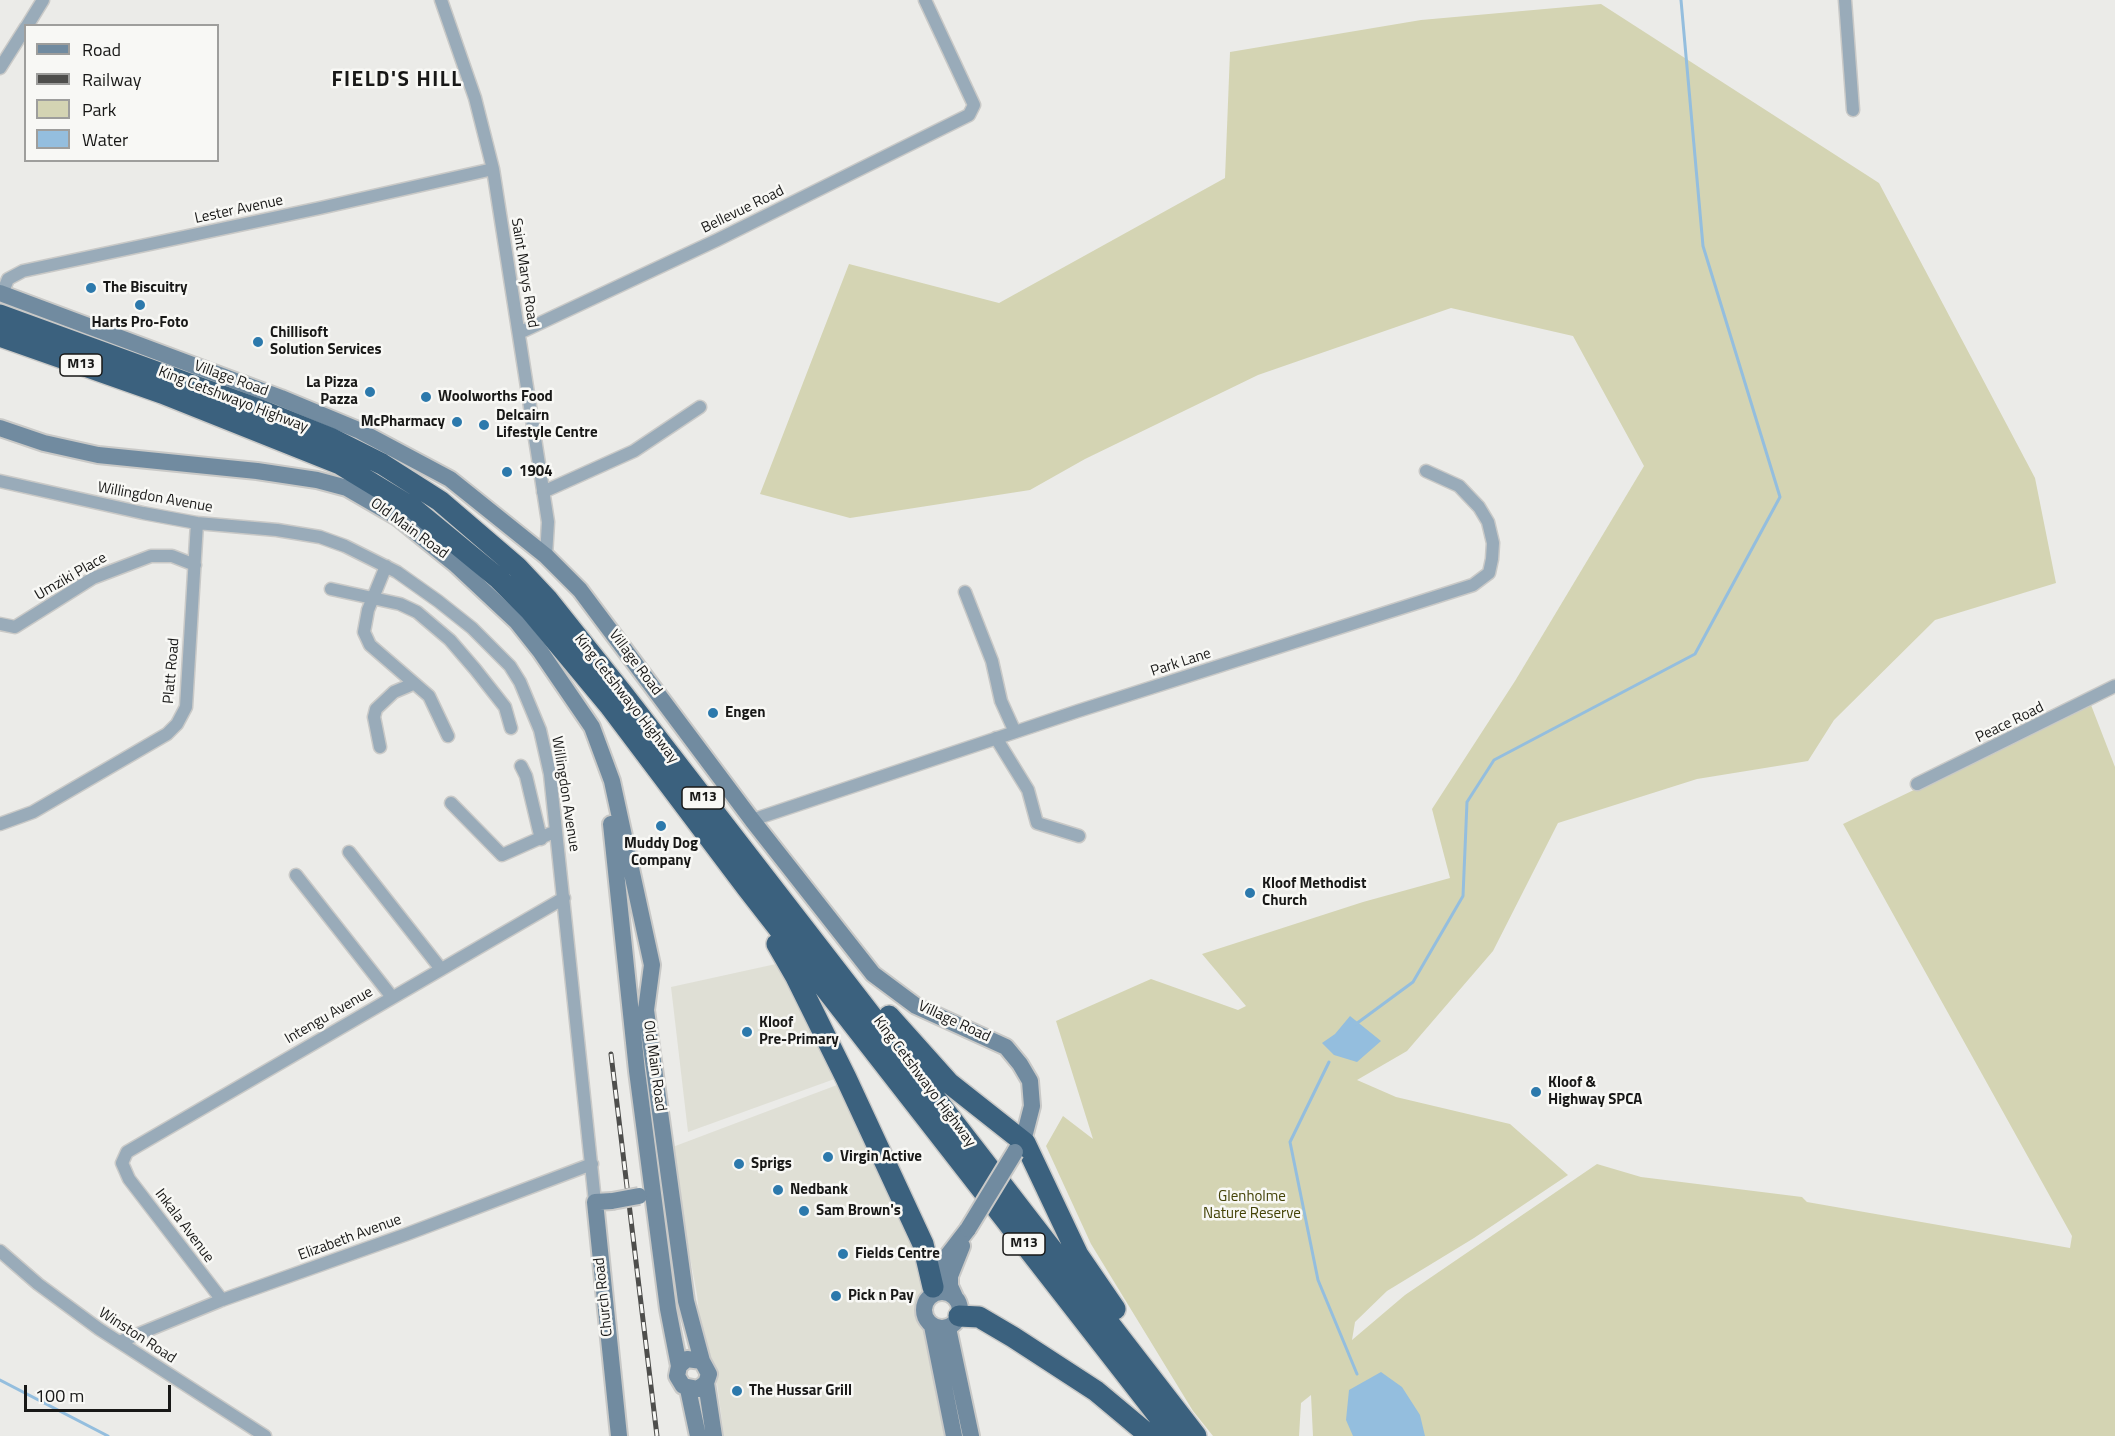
<!DOCTYPE html>
<html>
<head>
<meta charset="utf-8">
<style>
	body { margin:0 }
	#map { position:relative; width:2115px; height:1436px; overflow:hidden; background:#ebebe8; font-family:"Titillium Web",sans-serif }
	canvas { display:block }
	.legend { position:absolute; left:24px; top:24px; width:195px; height:138px; box-sizing:border-box; background:#f8f8f5; border:2px solid #9e9e9c; margin:0; padding:8px 10px; list-style:none; font-size:18px; color:#181817 }
	.legend li { display:flex; align-items:center; gap:12px; height:30px }
	.legend b { width:30px; border:2px solid #9e9e9c }
	.scale { position:absolute; left:24px; top:1385px; width:147px; height:27px; box-sizing:border-box; border:3px solid #181817; border-top:0; padding-left:8px; font-size:18px; line-height:21px; white-space:nowrap; color:#181817; -webkit-text-stroke:4px #f8f8f5; paint-order:stroke }
</style>
</head>
<body>
<div id="map">
<canvas width="2115" height="1436"></canvas>
<ul class="legend">
<li><b style="height:8px;background:#718ba0"></b>Road</li>
<li><b style="height:8px;background:#4e4e4c"></b>Railway</li>
<li><b style="height:16px;background:#d4d4b3"></b>Park</li>
<li><b style="height:16px;background:#94bede"></b>Water</li>
</ul>
<div class="scale">100 m</div>
</div>
<script>
const g = document.querySelector('canvas').getContext('2d');
g.lineJoin = 'round';
function fill(path, color) { g.fillStyle = color; g.fill(path, 'evenodd'); }
const shape = rows => new Path2D(rows.map(r => 'M' + r).join(''));
function trace(path, color, width, dash) { g.strokeStyle = color; g.lineWidth = width; g.lineCap = dash ? 'butt' : 'round'; g.setLineDash(dash || []); g.stroke(path); }
function drawText(font, color, halo, rows, align = 'center') {
  g.font = font + ' "Titillium Web",sans-serif'; g.lineWidth = 5; g.setLineDash([]); g.textBaseline = 'middle'; g.strokeStyle = halo; g.fillStyle = color; for (const [text, x, y, turn = 0] of rows) {
    g.save(); g.translate(x, y); g.rotate((+turn || 0) * Math.PI / 180); g.textAlign = isNaN(turn) ? turn : align; if (halo) g.strokeText(text, 0, 0); g.fillText(text, 0, 0); g.restore();
  }
}
fill(shape([
	[785,962,840,1077,688,1132,671,987],
	[845,1082,922,1256,929,1298,923,1314,930,1329,951,1436,724,1436,715,1369,702,1339,697,1295,670,1148]
]), '#dfdfd5');
fill(shape([
	[1601,4,1879,183,2035,478,2056,583,1935,620,1834,720,1808,761,1697,779,1558,823,1493,951,1407,1051,1357,1080,1396,1097,1510,1124,1568,1175,1474,1238,1387,1291,1355,1322,1352,1340,1405,1295,1597,1164,1641,1177,1802,1197,1807,1202,2070,1248,2072,1236,1843,824,2091,705,2115,767,2115,1436,1313,1436,1311,1395,1301,1403,1299,1436,1213,1436,1193,1411,1091,1244,1046,1146,1063,1116,1093,1139,1056,1021,1151,979,1238,1010,1246,1006,1202,954,1363,902,1450,878,1432,809,1515,681,1644,466,1573,336,1451,308,1258,375,1085,459,1030,490,850,518,760,494,849,264,999,303,1225,178,1230,52,1421,20]
]), '#d4d4b3');
fill(shape([
	[1350,1016,1381,1041,1357,1062,1334,1055,1322,1043,1335,1034],
	[1381,1372,1402,1387,1420,1415,1425,1436,1353,1436,1346,1420,1349,1390]
]), '#94bede');
trace(shape([
	[1356,1024,1413,982,1463,896,1467,802,1494,760,1695,654,1780,497,1703,246,1681,0],
	[1329,1062,1290,1142,1318,1280,1357,1374],
	[0,1380,108,1436]
]), '#94bede', 3);
const street = shape([
	[441,0,475,98,493,169,548,522,546,556],
	[1845,0,1853,110],
	[27,26,43,0],
	[0,68,26,27],
	[2,294,8,279,23,271,320,208,493,169],
	[519,333,717,240,969,115,974,105,925,0],
	[0,481,143,513,197,523,277,530,320,537,345,546,397,572,438,601,472,628,510,666,520,682,540,730,550,774,595,1202],
	[543,492,634,451,700,407],
	[386,566,368,610,364,632,370,645,429,696,448,736],
	[331,589,400,604,417,612,450,640,475,669,505,707,511,728],
	[965,592,992,661,1001,701,1015,732],
	[0,624,15,627,93,578,151,556,172,556,195,565],
	[996,738,1028,790,1037,823,1079,836],
	[380,747,374,717,376,709,394,692,413,684],
	[521,766,526,776,541,839],
	[1917,784,2115,686],
	[451,803,502,855,556,831],
	[752,820,1078,711,1473,585,1489,573,1492,559,1493,543,1488,522,1479,507,1459,486,1426,471],
	[0,824,33,812,167,734,177,724,186,707,197,523],
	[349,852,441,969],
	[296,875,392,997],
	[0,1251,38,1284,99,1329,265,1436],
	[222,1300,129,1179,122,1163,127,1152,564,898],
	[119,1342,222,1300,407,1234,592,1164]
]);
const secondary = shape([
	[0,293,281,398,358,430,450,479,546,556,580,590,752,820,873,974,916,1006,1006,1047,1020,1064,1030,1081,1032,1106,1023,1141,1016,1150],
	[0,428,44,443,98,455,257,471,317,480,347,488,397,517,455,564,517,622,540,651,592,727,612,781,652,965,646,1010,686,1301,702,1361,709,1374,706,1383,698,1389,683,1386,677,1376,679,1366,687,1359,702,1361],
	[611,824,637,1071,668,1309,679,1366],
	[612,1201,595,1202,619,1436],
	[933,1286,938,1268,968,1229],
	'924 1310a18 18 0 1 1 36 0a18 18 0 1 1-36 0Z',
	[955,1297,950,1286,950,1276,962,1246],
	[932,1326,954,1436],
	[948,1328,971,1436],
	[706,1383,714,1436],
	[688,1389,698,1436]
]);
const highway = shape([
	[0,315,253,407,330,438,382,464,440,501,517,567,548,600,623,694,1196,1436],
	[0,336,162,393,340,464,414,509,499,579,530,610,609,705,747,888,1174,1436],
	[777,944,796,977,846,1078,923,1244,933,1287],
	[889,1016,949,1083,1025,1143,1078,1255,1115,1309],
	[959,1316,979,1317,1013,1337,1096,1391,1150,1436]
]);
trace(street, '#c9c9c7', 15);
trace(secondary, '#c9c9c7', 20);
trace(highway, '#c9c9c7', 24);
trace(street, '#99abb9', 12);
trace(secondary, '#718ba0', 16);
trace(highway, '#3b617e', 21);
const rail = shape([
	[611,1054,657,1436]
]);
trace(rail, '#4e4e4c', 5);
trace(rail, '#f8f8f5', 3, [9]);
const secondaryBridge = shape([
	[612,1201,639,1196],
	[968,1229,1015,1152]
]);
trace(secondaryBridge, '#c9c9c7', 20, []);
trace(secondaryBridge, '#718ba0', 16);
for (const [x, y, r, color] of [
	[91,288,6,"#2c79ac"],
	[140,305,6,"#2c79ac"],
	[258,342,6,"#2c79ac"],
	[370,392,6,"#2c79ac"],
	[426,397,6,"#2c79ac"],
	[457,422,6,"#2c79ac"],
	[484,425,6,"#2c79ac"],
	[507,472,6,"#2c79ac"],
	[713,713,6,"#2c79ac"],
	[661,826,6,"#2c79ac"],
	[1250,893,6,"#2c79ac"],
	[747,1032,6,"#2c79ac"],
	[1536,1092,6,"#2c79ac"],
	[828,1157,6,"#2c79ac"],
	[739,1164,6,"#2c79ac"],
	[778,1190,6,"#2c79ac"],
	[804,1211,6,"#2c79ac"],
	[843,1254,6,"#2c79ac"],
	[836,1296,6,"#2c79ac"],
	[737,1391,6,"#2c79ac"]
]) { const dot = new Path2D(); dot.arc(x, y, r, 0, 2 * Math.PI); g.fillStyle = color; g.fill(dot); trace(dot, '#f8f8f5', 2); }
for (const [x, y, w] of [
	[81,365,42],
	[703,798,42],
	[1024,1244,42]
]) { const box = new Path2D(); box.roundRect(x - w / 2, y - 11, w, 22, 4.5); g.fillStyle = '#f8f8f5'; g.fill(box); trace(box, '#181817', 1.5); }
drawText('bold 14px', '#181817', null, [
	["M13",81,365],
	["M13",703,798],
	["M13",1024,1244]
]);
drawText('15px', '#181817', '#f8f8f5', [
	["Lester Avenue",239,210,-12],
	["Bellevue Road",743,210,-26],
	["Saint Marys Road",524,273,81],
	["Village Road",231,379,20],
	["King Cetshwayo Highway",233,400,21],
	["Willingdon Avenue",155,498,10],
	["Old Main Road",409,529,36],
	["Umziki Place",71,577,-30],
	["Village Road",635,663,53],
	["Park Lane",1181,663,-18],
	["Platt Road",172,671,-85],
	["King Cetshwayo Highway",626,699,52],
	["Peace Road",2010,723,-26],
	["Willingdon Avenue",565,794,81],
	["Intengu Avenue",329,1016,-30],
	["Village Road",954,1022,25],
	["Old Main Road",654,1066,82],
	["King Cetshwayo Highway",924,1082,53],
	["Inkala Avenue",184,1226,53],
	["Elizabeth Avenue",350,1238,-20],
	["Church Road",604,1297,-96],
	["Winston Road",137,1336,33]
]);
drawText('bold 15px', '#181817', '#f8f8f5', [
	["The Biscuitry",103,288],
	["Harts Pro-Foto",140,323,"center"],
	["Chillisoft",270,333],
	["Solution Services",270,350],
	["La Pizza",358,383,"right"],
	["Pazza",358,400,"right"],
	["Woolworths Food",438,397],
	["Delcairn",496,416],
	["Lifestyle Centre",496,433],
	["McPharmacy",445,422,"right"],
	["1904",519,472],
	["Engen",725,713],
	["Muddy Dog",661,844,"center"],
	["Company",661,861,"center"],
	["Kloof Methodist",1262,884],
	["Church",1262,901],
	["Kloof",759,1023],
	["Pre-Primary",759,1040],
	["Kloof &",1548,1083],
	["Highway SPCA",1548,1100],
	["Virgin Active",840,1157],
	["Sprigs",751,1164],
	["Nedbank",790,1190],
	["Sam Brown's",816,1211],
	["Fields Centre",855,1254],
	["Pick n Pay",848,1296],
	["The Hussar Grill",749,1391]
], 'left');
drawText('15px', '#434206', '#f8f8f5', [
	["Glenholme",1252,1197],
	["Nature Reserve",1252,1214]
]);
g.letterSpacing = '1.5px';
drawText('bold 21px', '#181817', '#f8f8f5', [
	["FIELD'S HILL",397,81]
]);
g.letterSpacing = '0px';
</script>
</body>
</html>
